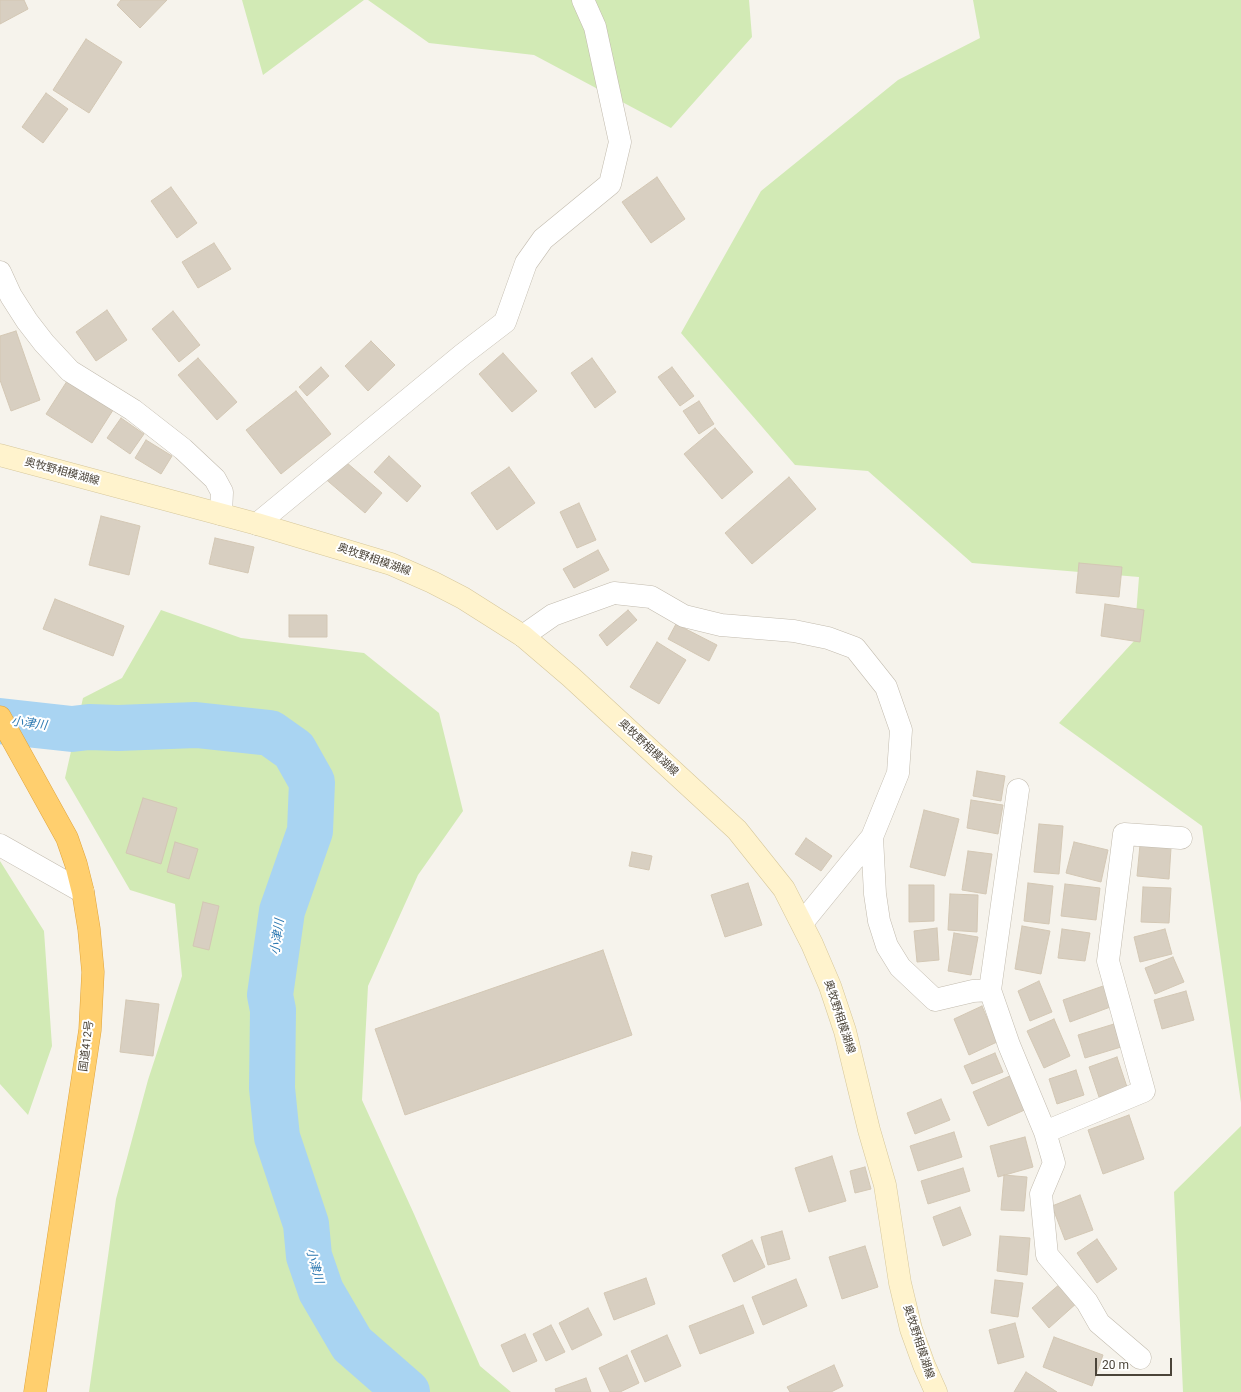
<!DOCTYPE html>
<html>
<head>
<meta charset="utf-8">
<style>
	body { margin:0 }
	#map { position:relative; width:1241px; height:1392px; overflow:hidden; background:#f6f3ec; font-family:Roboto,sans-serif }
	canvas { display:block }
	.scale { position:absolute; left:1095px; top:1358px; width:77px; height:18px; box-sizing:border-box; border:2px solid #4b4439; border-top:0; padding-left:5px; font-size:12px; line-height:14px; white-space:nowrap; color:#4b4439; -webkit-text-stroke:3px #fff; paint-order:stroke }
</style>
</head>
<body>
<div id="map">
<canvas width="1241" height="1392"></canvas>
<div class="scale">20 m</div>
</div>
<script>
const g = document.querySelector('canvas').getContext('2d');
g.lineJoin = 'round';
function fill(path, color) { g.fillStyle = color; g.fill(path, 'evenodd'); }
const shape = rows => new Path2D(rows.map(r => 'M' + r).join(''));
function trace(path, color, width, dash) { g.strokeStyle = color; g.lineWidth = width; g.lineCap = dash ? 'butt' : 'round'; g.setLineDash(dash || []); g.stroke(path); }
function drawText(font, color, halo, rows, align = 'center') {
  g.font = font + ' Roboto,"Noto Sans JP",sans-serif'; g.lineWidth = 4; g.setLineDash([]); g.textBaseline = 'middle'; g.strokeStyle = halo; g.fillStyle = color; for (const [text, x, y, turn = 0] of rows) {
    g.save(); g.translate(x, y); g.rotate((+turn || 0) * Math.PI / 180); g.textAlign = isNaN(turn) ? turn : align; if (halo) g.strokeText(text, 0, 0); g.fillText(text, 0, 0); g.restore();
  }
}
fill(shape([
	[242,0,364,0,263,75],
	[368,0,749,0,752,37,671,128,534,55,429,43],
	[973,0,1241,0,1241,1103,1202,826,1059,723,1134,641,1139,577,972,563,868,471,795,465,681,333,761,191,898,80,980,38],
	[161,610,241,638,364,653,439,713,463,811,418,875,368,986,362,1100,414,1214,480,1366,511,1392,89,1392,116,1199,148,1080,182,976,175,904,130,890,65,778,83,698,122,678],
	[0,861,44,931,52,1046,28,1115,0,1084],
	[1241,1126,1241,1392,1183,1392,1174,1192]
]), '#d2eab5');
trace(shape([
	[0,721,72,729,89,727,118,728,196,725,270,733,294,750,312,782,310,831,282,911,270,995,273,1010,272,1088,277,1137,306,1224,309,1256,321,1291,352,1344,407,1392]
]), '#a9d4f2', 46);
const building = shape([
	[0,0,24,0,28,9,0,24,0,0],
	[121,0,167,0,140,28,117,5,121,0],
	[86,39,122,62,89,113,53,90,86,39],
	[46,93,68,109,43,143,22,127,46,93],
	[657,177,685,219,651,243,622,202,657,177],
	[171,187,197,223,177,238,151,201,171,187],
	[214,243,231,269,198,288,182,262,214,243],
	[107,310,127,340,96,361,76,332,107,310],
	[173,311,200,345,179,362,152,329,173,311],
	[16,331,40,400,11,411,0,380,0,336,16,331],
	[371,341,395,365,368,391,345,366,371,341],
	[503,353,537,391,512,412,479,374,503,353],
	[198,358,237,402,217,420,178,375,198,358],
	[592,358,616,392,595,408,571,373,592,358],
	[321,367,329,376,307,396,299,387,321,367],
	[672,367,694,396,680,406,658,377,672,367],
	[69,378,115,407,92,443,46,414,69,378],
	[296,391,331,434,281,474,246,430,296,391],
	[699,401,714,424,699,434,683,411,699,401],
	[121,418,144,434,130,454,107,438,121,418],
	[715,428,753,472,722,499,684,454,715,428],
	[146,440,172,456,161,474,135,458,146,440],
	[339,456,382,493,365,513,322,476,339,456],
	[389,456,421,486,407,502,374,472,389,456],
	[509,467,535,503,497,530,471,493,509,467],
	[789,477,816,509,752,564,725,533,789,477],
	[579,503,596,540,577,548,560,512,579,503],
	[101,516,140,526,129,575,89,565,101,516],
	[215,538,254,547,248,573,209,564,215,538],
	[598,550,609,570,574,588,563,569,598,550],
	[1079,563,1122,567,1119,597,1076,593,1079,563],
	[55,599,124,626,113,656,43,629,55,599],
	[1105,604,1144,610,1140,642,1101,636,1105,604],
	[628,610,637,620,607,646,599,635,628,610],
	[289,615,327,615,327,637,289,637,289,615],
	[676,624,717,645,709,661,668,639,676,624],
	[657,642,686,660,659,704,630,687,657,642],
	[977,771,1005,776,1001,801,973,796,977,771],
	[143,798,177,808,161,864,126,853,143,798],
	[971,800,1003,805,998,834,967,828,971,800],
	[924,810,959,819,945,876,910,867,924,810],
	[1039,824,1063,826,1059,874,1034,872,1039,824],
	[806,838,832,856,821,871,795,854,806,838],
	[175,842,198,849,189,879,167,872,175,842],
	[1074,842,1108,850,1101,882,1066,873,1074,842],
	[1140,845,1171,848,1169,879,1137,876,1140,845],
	[968,851,992,854,986,894,962,890,968,851],
	[632,852,652,856,649,870,629,866,632,852],
	[748,883,762,925,725,937,711,895,748,883],
	[1028,883,1053,886,1049,924,1024,921,1028,883],
	[1065,884,1100,888,1096,920,1061,916,1065,884],
	[909,885,934,885,934,921,909,922,909,885],
	[1143,887,1171,888,1169,923,1141,922,1143,887],
	[950,894,978,895,977,932,948,930,950,894],
	[203,902,219,906,209,950,193,946,203,902],
	[1022,926,1050,931,1041,974,1015,969,1022,926],
	[937,928,939,960,917,962,914,931,937,928],
	[1062,929,1090,933,1085,961,1058,958,1062,929],
	[1165,929,1172,954,1140,962,1134,937,1165,929],
	[954,933,978,937,971,975,948,971,954,933],
	[603,950,632,1035,405,1115,375,1029,603,950],
	[1173,957,1184,982,1155,994,1145,968,1173,957],
	[1039,981,1052,1012,1030,1021,1018,991,1039,981],
	[1106,985,1113,1006,1070,1022,1063,1000,1106,985],
	[1186,991,1194,1020,1162,1029,1154,1000,1186,991],
	[126,1000,159,1004,153,1056,120,1052,126,1000],
	[982,1006,997,1042,969,1055,954,1019,982,1006],
	[1054,1019,1070,1056,1044,1068,1027,1031,1054,1019],
	[1114,1024,1121,1047,1085,1058,1078,1035,1114,1024],
	[995,1053,1003,1072,972,1084,964,1066,995,1053],
	[1117,1057,1127,1087,1099,1097,1089,1067,1117,1057],
	[1076,1070,1084,1095,1057,1104,1049,1079,1076,1070],
	[1012,1075,1027,1109,988,1126,973,1092,1012,1075],
	[941,1099,950,1120,915,1134,907,1113,941,1099],
	[1129,1115,1144,1159,1103,1174,1088,1130,1129,1115],
	[954,1132,962,1157,918,1171,910,1146,954,1132],
	[1025,1137,1033,1167,998,1177,990,1146,1025,1137],
	[832,1156,846,1201,809,1212,795,1168,832,1156],
	[865,1167,871,1189,855,1193,850,1171,865,1167],
	[963,1168,970,1191,928,1204,921,1181,963,1168],
	[1004,1175,1027,1177,1024,1211,1001,1210,1004,1175],
	[1080,1195,1093,1230,1065,1240,1052,1206,1080,1195],
	[960,1207,971,1235,943,1246,933,1217,960,1207],
	[782,1231,790,1259,768,1265,761,1237,782,1231],
	[1000,1236,1030,1238,1027,1275,997,1271,1000,1236],
	[1097,1239,1117,1269,1097,1283,1077,1253,1097,1239],
	[752,1240,765,1267,734,1282,722,1255,752,1240],
	[865,1246,878,1287,842,1299,829,1257,865,1246],
	[646,1278,655,1304,614,1320,604,1293,646,1278],
	[796,1279,807,1306,763,1325,752,1297,796,1279],
	[995,1280,1023,1283,1018,1317,991,1313,995,1280],
	[1061,1283,1078,1302,1049,1328,1032,1308,1061,1283],
	[743,1305,754,1333,700,1354,689,1326,743,1305],
	[588,1308,602,1335,572,1350,559,1323,588,1308],
	[1015,1323,1024,1357,998,1364,989,1330,1015,1323],
	[551,1325,565,1352,546,1361,533,1334,551,1325],
	[525,1334,537,1361,513,1372,501,1345,525,1334],
	[667,1335,681,1366,645,1382,631,1351,667,1335],
	[1054,1337,1103,1355,1092,1386,1043,1367,1054,1337],
	[627,1355,639,1383,620,1392,610,1392,599,1368,627,1355],
	[834,1365,843,1386,831,1392,790,1392,787,1387,834,1365],
	[1026,1372,1057,1392,1014,1392,1026,1372],
	[586,1378,591,1392,556,1392,555,1389,586,1378]
]);
fill(building, '#d8cfc1');
trace(building, '#d3c7b4', 1);
const street = shape([
	[0,272,11,296,27,321,44,343,70,371,133,410,183,449,215,479,222,492,221,514],
	[257,524,462,355,505,322,526,263,543,239,610,184,620,142,595,27,583,0],
	[523,636,553,615,614,593,651,597,684,616,721,625,794,631,828,638,855,648,886,687,901,730,898,773,872,837,802,923],
	[1018,790,990,990,1009,1045,1045,1132,1054,1163,1041,1194,1047,1255,1087,1302,1099,1323,1140,1358],
	[872,837,875,894,879,921,887,946,900,967,935,1000,973,991,990,990],
	[0,845,83,892],
	[1045,1132,1144,1091,1108,961,1124,834,1181,838]
]);
const secondary = shape([
	[0,455,257,524,391,564,432,582,463,598,523,636,571,677,737,830,784,889,812,944,830,986,845,1031,869,1130,885,1185,900,1283,911,1329,924,1365,936,1392]
]);
const highway = shape([
	[0,717,67,838,76,864,83,892,89,929,93,972,90,1030,35,1392]
]);
trace(street, '#c2bbae', 23);
trace(secondary, '#d6c79b', 23);
trace(highway, '#e0a43c', 23);
trace(street, '#fff', 22);
trace(secondary, '#fff3cd', 22);
trace(highway, '#ffcf6e', 22);
drawText('11px', '#4b4439', '#fff', [
	["奥牧野相模湖線",62,472,15],
	["奥牧野相模湖線",374,560,19],
	["奥牧野相模湖線",648,748,43],
	["奥牧野相模湖線",839,1017,72],
	["国道412号",87,1046,-83],
	["奥牧野相模湖線",918,1342,72]
]);
drawText('italic 12px', '#2e7ab2', '#fff', [
	["小津川",29,724,7],
	["小津川",278,937,-82],
	["小津川",314,1266,75]
]);
</script>
</body>
</html>
